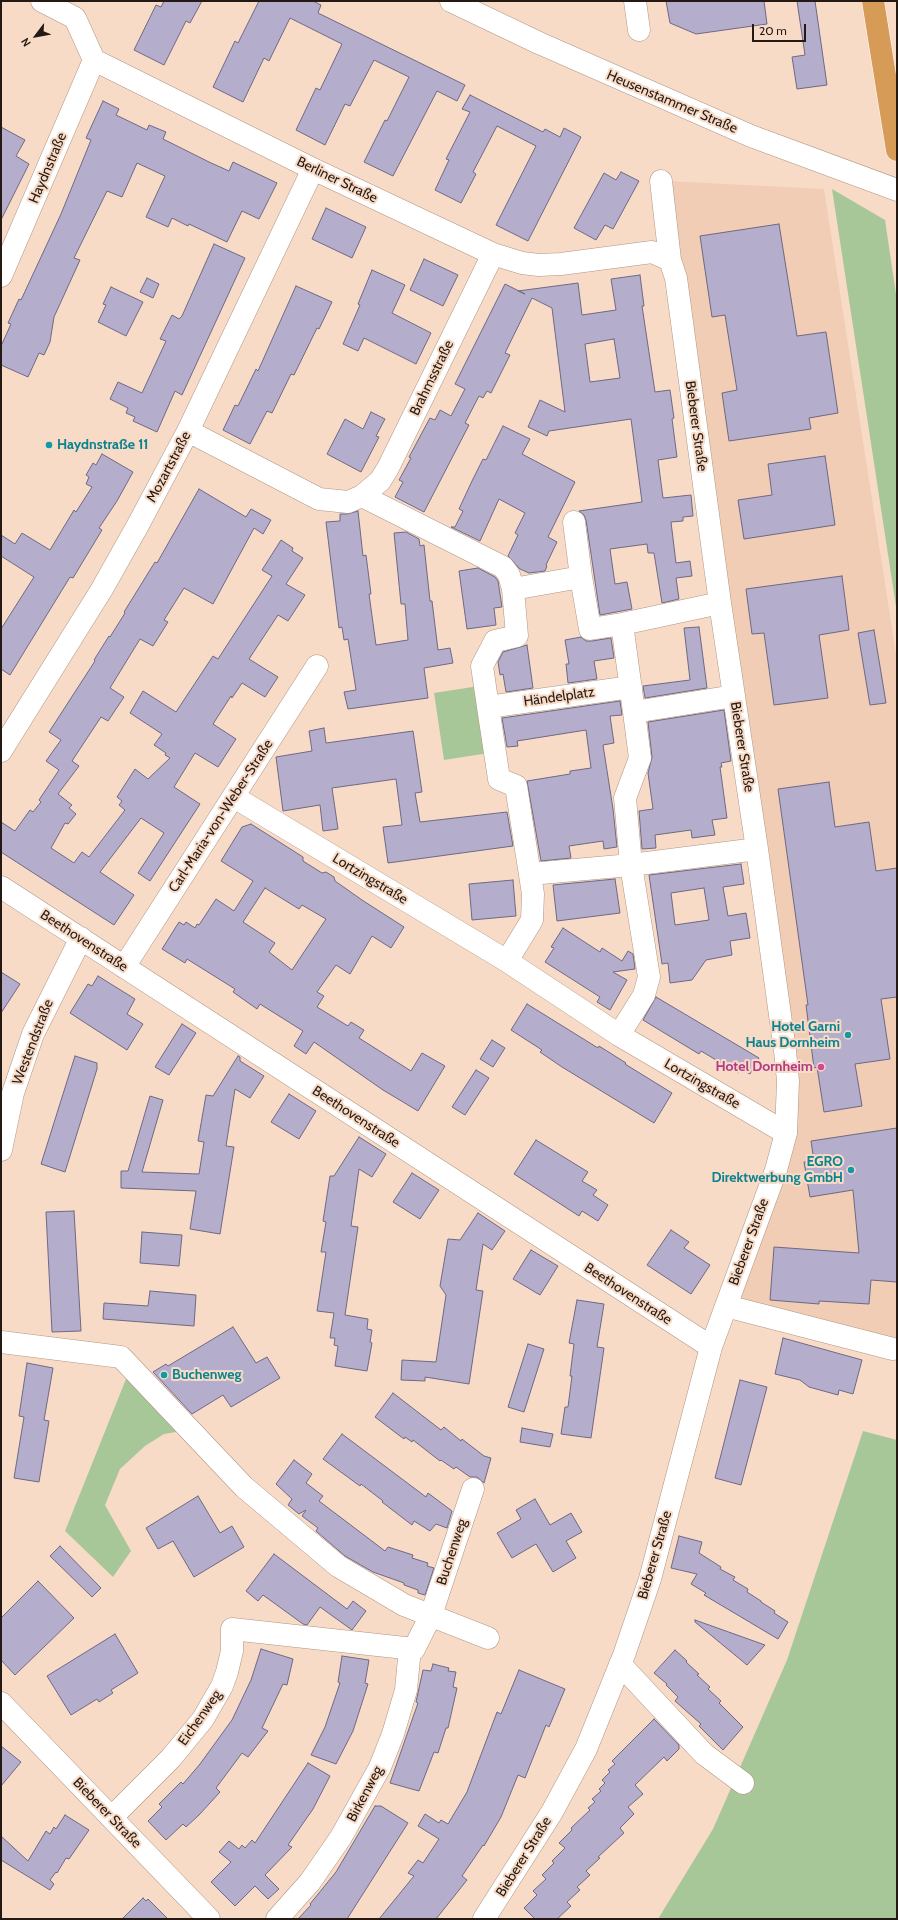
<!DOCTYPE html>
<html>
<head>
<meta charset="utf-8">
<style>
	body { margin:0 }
	#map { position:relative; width:898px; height:1920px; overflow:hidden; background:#f8dbc7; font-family:Cabin,sans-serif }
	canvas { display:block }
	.frame { position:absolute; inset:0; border:2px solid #241a13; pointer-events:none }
	.north { position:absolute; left:16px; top:16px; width:40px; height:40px; -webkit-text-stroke:3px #f8dbc7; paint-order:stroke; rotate:238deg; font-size:11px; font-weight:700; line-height:16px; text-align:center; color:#241a13 }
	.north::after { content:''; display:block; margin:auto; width:14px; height:18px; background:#241a13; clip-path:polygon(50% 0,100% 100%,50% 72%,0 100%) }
	.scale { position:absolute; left:752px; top:24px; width:54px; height:18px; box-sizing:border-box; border:2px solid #241a13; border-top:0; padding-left:5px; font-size:12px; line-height:14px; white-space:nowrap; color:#241a13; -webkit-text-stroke:3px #f8dbc7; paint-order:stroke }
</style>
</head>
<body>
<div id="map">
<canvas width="898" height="1920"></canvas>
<div class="frame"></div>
<div class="north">N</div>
<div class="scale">20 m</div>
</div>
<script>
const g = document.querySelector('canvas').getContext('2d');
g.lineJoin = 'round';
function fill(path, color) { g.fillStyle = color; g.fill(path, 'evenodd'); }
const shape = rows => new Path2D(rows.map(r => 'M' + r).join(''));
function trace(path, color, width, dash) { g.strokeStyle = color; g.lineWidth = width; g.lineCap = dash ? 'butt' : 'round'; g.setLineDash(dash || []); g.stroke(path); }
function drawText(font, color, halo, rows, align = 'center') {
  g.font = font + ' Cabin,sans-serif'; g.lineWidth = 4; g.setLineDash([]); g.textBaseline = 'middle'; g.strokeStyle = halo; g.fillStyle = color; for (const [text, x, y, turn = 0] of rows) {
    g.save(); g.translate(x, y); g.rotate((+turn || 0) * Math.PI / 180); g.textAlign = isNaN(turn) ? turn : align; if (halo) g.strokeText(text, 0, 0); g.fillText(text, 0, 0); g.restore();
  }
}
fill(shape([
	[667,181,824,189,897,661,897,1342,732,1300,790,1145]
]), '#f0cdb4');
fill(shape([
	[832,189,885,220,897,301,897,613],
	[479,686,489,753,444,760,434,693],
	[128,1374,177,1428,176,1432,164,1434,145,1446,120,1469,105,1505,131,1551,113,1577,65,1531],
	[863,1431,897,1440,897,1919,658,1919,713,1829,787,1660]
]), '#a8c799');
const building = shape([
	[164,1,202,1,190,23,186,21,164,65,134,50,156,5,161,7,164,1],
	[259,1,313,1,321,5,318,13,465,85,457,101,437,91,393,176,364,162,385,120,387,121,409,77,374,60,350,106,345,104,325,145,296,130,316,88,320,90,342,44,290,18,269,61,264,58,243,102,213,87,235,41,238,43,259,1],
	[666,1,764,1,767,24,696,34,670,23,666,1],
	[797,1,815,1,827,85,797,89,792,57,805,55,797,1],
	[470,95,543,132,545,129,560,137,564,128,581,137,528,241,496,225,536,146,497,126,473,172,476,174,461,203,435,190,449,160,446,159,470,112,462,109,470,95],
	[103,101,119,109,116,115,147,130,149,125,166,132,163,139,209,162,229,171,233,162,277,183,259,219,242,211,227,242,189,224,188,226,172,218,168,227,146,217,165,176,137,163,122,197,107,191,74,258,80,260,54,317,50,342,44,355,39,353,28,377,1,365,1,346,11,324,8,323,19,299,21,300,61,214,91,140,86,138,103,101],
	[1,127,25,140,16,156,29,164,1,220,1,127],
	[621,172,639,181,613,229,605,225,596,240,574,228,604,173,616,180,621,172],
	[326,208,366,227,352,258,312,239,326,208],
	[779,224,797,336,826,332,838,413,809,418,811,429,729,441,722,393,737,390,725,315,712,317,700,236,779,224],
	[214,244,245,258,182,395,175,391,157,432,133,421,135,417,126,413,128,408,110,399,118,382,142,393,166,341,160,339,172,315,179,319,182,316,214,244],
	[424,259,458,275,443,306,410,290,424,259],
	[372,270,405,285,392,313,431,333,416,364,364,338,358,351,343,344,360,305,358,304,372,270],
	[640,275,644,306,642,306,655,392,670,390,674,418,672,419,677,457,658,460,663,498,691,495,693,516,683,517,683,521,671,522,676,563,690,561,692,576,676,578,679,599,662,603,654,553,648,553,647,544,610,549,615,584,627,582,632,609,600,615,586,520,584,515,579,511,642,502,631,419,549,431,547,436,528,427,540,400,565,412,552,308,532,298,505,353,510,355,491,393,487,391,483,398,479,396,465,423,469,425,424,512,395,497,403,482,399,480,411,458,409,457,430,418,435,420,440,410,451,416,465,389,455,384,505,284,525,294,518,291,578,283,582,315,616,310,611,279,640,275],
	[614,339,620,378,590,382,585,344,614,339],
	[147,278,159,284,153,298,140,292,147,278],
	[296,286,332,302,319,329,317,328,294,375,291,374,272,413,267,411,250,444,223,430,235,405,238,406,256,369,258,371,296,286],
	[111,287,143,302,126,336,98,322,106,305,103,304,111,287],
	[371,412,385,419,376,436,379,437,361,472,327,454,345,419,363,429,371,412],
	[503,426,530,439,522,454,575,482,548,537,557,542,546,565,547,566,545,571,529,573,520,569,508,556,518,535,515,533,525,513,499,499,480,541,451,527,455,527,463,511,459,509,472,481,483,459,486,460,503,426],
	[102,454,133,472,117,501,99,528,102,530,73,578,70,577,10,675,1,669,1,629,34,577,1,556,1,535,15,544,22,533,50,550,74,510,76,512,92,487,86,484,89,477,86,475,93,463,96,465,102,454],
	[825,456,835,525,744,539,738,500,772,495,768,464,825,456],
	[199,489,246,517,251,509,271,520,263,534,254,528,213,604,184,588,164,620,168,622,153,646,140,639,110,688,124,697,108,721,101,717,72,761,79,766,58,794,72,805,69,808,76,814,68,824,65,823,51,848,74,863,82,852,89,857,125,810,119,805,122,801,117,797,135,769,148,779,170,758,165,755,166,753,154,745,162,734,130,713,143,691,176,712,213,656,218,659,272,576,262,570,281,540,293,548,292,551,303,558,286,584,305,595,288,621,278,615,249,659,278,677,265,697,242,683,232,698,231,696,213,724,236,739,218,767,195,753,174,787,200,804,150,881,138,873,164,833,141,818,100,872,134,895,114,925,1,852,1,822,15,831,30,810,33,812,41,802,39,800,59,770,46,761,61,740,49,732,95,661,94,660,109,636,110,637,125,613,124,612,155,562,157,563,199,489],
	[358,511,363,556,366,555,371,594,369,594,376,645,408,640,405,604,401,604,394,533,406,532,419,539,420,546,424,545,430,601,432,601,438,650,450,648,453,663,424,668,428,698,348,709,344,692,356,690,348,639,344,640,342,627,339,628,326,522,340,521,340,514,347,514,358,511],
	[478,568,495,577,498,581,502,607,494,608,496,625,467,629,459,571,478,568],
	[842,576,849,630,819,635,828,698,774,705,764,633,752,634,746,589,842,576],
	[699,627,707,688,645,698,643,686,690,680,684,628,699,627],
	[874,630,886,703,870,705,858,633,874,630],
	[581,637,586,641,592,641,611,638,614,658,594,661,597,679,568,683,566,664,569,664,565,640,581,637],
	[527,645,533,688,506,692,503,674,500,675,498,662,503,652,527,645],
	[620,701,622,715,610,716,614,743,603,745,613,809,617,847,604,849,603,841,569,846,571,858,541,861,527,781,570,774,570,771,591,768,586,730,517,741,518,746,507,747,502,718,620,701],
	[724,710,731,761,721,763,722,767,720,767,727,818,712,820,715,835,692,838,691,830,655,835,656,848,642,849,639,811,653,809,648,773,652,757,648,722,724,710],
	[324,728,326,743,413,731,422,792,415,793,420,822,507,812,513,846,388,863,383,827,402,825,396,779,332,788,338,829,323,831,320,805,283,811,276,757,312,751,309,731,324,728],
	[829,782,835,827,869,822,876,871,897,868,897,997,881,999,890,1059,855,1064,862,1106,824,1112,817,1067,814,1068,806,1005,808,1005,778,789,829,782],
	[251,824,303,857,303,861,322,873,326,872,334,877,335,881,362,900,404,927,391,948,372,936,350,974,336,965,317,992,324,996,317,1007,348,1026,351,1022,364,1030,359,1038,411,1071,422,1053,445,1066,418,1111,383,1090,314,1042,306,1054,294,1046,303,1031,260,1004,257,1009,233,992,235,989,187,959,185,963,162,949,179,922,184,925,186,922,195,928,197,924,199,925,216,899,234,911,253,881,221,861,242,827,251,824],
	[265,888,299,909,302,905,326,919,292,970,269,952,275,943,243,922,265,888],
	[741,864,744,884,723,887,728,916,746,913,750,938,730,941,732,955,706,960,692,980,670,983,668,963,662,964,649,875,741,864],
	[704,888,709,920,675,925,671,893,704,888],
	[615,879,620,913,557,921,553,885,615,879],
	[513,880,516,916,472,920,469,884,513,880],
	[563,928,600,952,602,948,622,961,628,951,633,954,635,969,613,972,627,980,610,1010,597,1002,600,997,545,962,554,948,551,947,563,928],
	[1,972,20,984,1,1013,1,972],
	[98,976,135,999,127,1014,143,1024,127,1050,70,1013,88,984,92,986,98,976],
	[656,997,759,1058,750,1074,741,1069,738,1073,701,1051,699,1054,643,1020,656,997],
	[527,1004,598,1048,599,1046,626,1063,625,1064,672,1093,654,1123,562,1067,540,1052,542,1050,511,1030,527,1004],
	[182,1024,196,1033,169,1075,155,1067,182,1024],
	[492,1040,505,1048,493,1067,480,1059,492,1040],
	[75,1056,97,1063,97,1069,65,1172,41,1164,75,1056],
	[238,1056,240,1057,240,1061,264,1076,250,1098,235,1089,226,1146,234,1147,220,1234,190,1229,196,1191,121,1188,121,1171,128,1171,150,1096,163,1100,142,1172,199,1174,204,1142,198,1141,206,1095,213,1096,238,1056],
	[476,1070,489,1078,465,1115,452,1107,476,1070],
	[289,1094,316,1111,299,1139,271,1122,289,1094],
	[897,1128,897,1282,871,1280,869,1304,819,1301,819,1304,770,1300,774,1247,859,1253,853,1190,810,1197,804,1162,814,1161,811,1141,897,1128],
	[359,1137,386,1154,372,1177,359,1169,351,1226,358,1227,345,1315,368,1319,367,1329,372,1330,370,1342,372,1343,367,1371,335,1366,338,1346,334,1345,335,1338,330,1338,334,1313,317,1311,326,1252,321,1252,326,1222,323,1221,330,1176,334,1176,359,1137],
	[536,1140,588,1172,582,1181,597,1190,593,1195,608,1205,598,1221,582,1211,579,1216,514,1174,536,1140],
	[412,1173,439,1190,420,1219,393,1202,412,1173],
	[74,1211,81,1331,52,1332,46,1212,74,1211],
	[478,1213,505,1231,492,1250,483,1244,476,1290,483,1291,469,1384,425,1377,425,1381,401,1380,402,1360,436,1362,446,1295,440,1286,448,1239,460,1240,478,1213],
	[671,1230,689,1242,684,1248,710,1265,691,1294,647,1265,671,1230],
	[142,1232,182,1235,179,1266,140,1263,142,1232],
	[531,1250,558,1266,540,1295,513,1279,531,1250],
	[150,1291,196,1295,194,1326,103,1319,104,1303,148,1306,150,1291],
	[577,1300,604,1304,597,1347,604,1348,591,1438,561,1434,565,1407,568,1407,572,1376,570,1376,574,1344,569,1343,577,1300],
	[233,1327,256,1363,267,1357,280,1378,231,1407,223,1395,192,1414,153,1372,166,1364,168,1366,233,1327],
	[783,1338,862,1360,853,1394,839,1390,838,1395,809,1387,800,1380,775,1374,783,1338],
	[528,1344,544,1349,524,1412,508,1407,528,1344],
	[27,1363,53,1368,44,1420,49,1421,39,1482,14,1478,24,1417,19,1416,27,1363],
	[740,1380,767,1387,741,1485,715,1478,740,1380],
	[393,1393,441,1430,444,1427,461,1441,462,1439,484,1456,491,1458,484,1483,477,1477,470,1477,456,1467,454,1469,441,1460,440,1461,413,1440,412,1442,405,1437,404,1439,375,1417,393,1393],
	[522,1428,553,1434,550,1447,520,1442,522,1428],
	[342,1434,426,1497,428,1493,452,1511,447,1528,436,1524,430,1531,414,1521,412,1525,382,1502,383,1501,361,1484,360,1486,323,1459,342,1434],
	[294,1460,312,1474,306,1483,323,1496,319,1501,385,1551,388,1547,413,1555,412,1558,428,1563,427,1566,434,1568,425,1595,418,1593,418,1590,404,1585,404,1583,373,1572,345,1556,316,1531,318,1528,302,1516,306,1510,299,1514,288,1505,292,1499,276,1484,294,1460],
	[198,1496,220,1533,232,1526,244,1547,194,1577,173,1541,158,1549,146,1528,198,1496],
	[535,1499,550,1525,571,1513,582,1532,566,1541,576,1558,553,1572,536,1544,512,1558,497,1533,521,1519,516,1510,535,1499],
	[679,1536,702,1542,699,1553,721,1567,720,1569,735,1577,733,1580,748,1589,747,1592,761,1601,761,1602,775,1611,774,1613,788,1622,778,1639,704,1595,706,1593,691,1584,697,1574,671,1568,679,1536],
	[60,1546,101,1588,92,1597,50,1556,60,1546],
	[274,1554,347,1609,353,1601,366,1611,352,1630,320,1607,307,1625,303,1624,263,1595,258,1601,246,1591,274,1554],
	[38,1581,74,1618,15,1675,1,1660,1,1618,38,1581],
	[695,1620,765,1645,747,1665,695,1622,695,1620],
	[115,1634,138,1673,111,1690,113,1693,99,1702,97,1699,71,1715,47,1676,115,1634],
	[261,1649,293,1659,287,1685,283,1684,262,1728,268,1731,248,1757,242,1753,216,1788,220,1792,199,1815,186,1827,183,1824,166,1840,148,1821,162,1807,159,1804,181,1782,183,1784,200,1764,232,1720,251,1680,261,1649],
	[675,1650,687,1661,686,1662,699,1674,697,1675,710,1687,708,1689,721,1701,719,1703,743,1727,723,1750,699,1726,701,1724,675,1701,678,1697,666,1685,667,1684,654,1673,675,1650],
	[342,1656,369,1660,365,1683,368,1684,353,1731,336,1764,311,1755,325,1727,340,1683,338,1682,342,1656],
	[433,1664,449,1668,448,1671,456,1672,453,1687,457,1688,448,1728,446,1728,438,1753,434,1752,419,1791,390,1783,418,1703,416,1702,423,1670,431,1671,433,1664],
	[519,1670,565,1689,549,1727,546,1725,525,1778,518,1775,501,1817,484,1846,483,1845,462,1876,467,1880,436,1919,379,1919,414,1876,408,1873,418,1860,423,1863,439,1839,418,1826,425,1814,439,1823,441,1820,448,1824,467,1792,497,1712,501,1714,519,1670],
	[654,1719,679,1745,679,1749,667,1761,664,1757,635,1785,643,1794,628,1807,634,1814,620,1828,624,1833,598,1857,600,1858,586,1871,590,1875,577,1887,580,1890,567,1902,571,1906,557,1919,535,1919,524,1908,537,1895,533,1891,546,1879,542,1875,554,1863,552,1861,565,1848,559,1843,572,1830,571,1828,590,1810,588,1808,595,1802,592,1799,601,1791,599,1789,605,1783,602,1780,610,1772,608,1770,615,1764,612,1761,654,1719],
	[1,1746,21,1762,1,1786,1,1746],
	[308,1763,330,1776,313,1809,288,1845,292,1847,265,1875,279,1889,268,1899,255,1886,235,1906,211,1882,231,1862,219,1852,229,1841,239,1849,242,1845,245,1848,252,1840,255,1843,308,1763],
	[375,1806,381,1806,408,1823,347,1919,298,1919,311,1905,310,1904,336,1872,375,1806],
	[65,1815,89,1830,69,1859,66,1858,57,1873,56,1872,50,1880,54,1884,50,1890,1,1860,1,1836,28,1861,46,1831,50,1834,54,1827,56,1829,65,1815],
	[143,1898,146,1901,148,1899,168,1919,122,1919,143,1898]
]);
fill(building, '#b4adcb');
trace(building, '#6f6883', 1);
const minor = shape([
	[42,1,75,18,94,60,313,169,493,254,522,263,539,265,561,264,652,252,670,260],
	[451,1,539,43,751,136,897,190],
	[635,1,639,30],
	[1,276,94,60],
	[188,431,319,499,348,502,362,496,380,481,388,468,493,254],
	[362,496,503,567,509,575,513,589],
	[574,522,581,577],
	[720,603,622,624,634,712,734,696],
	[622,624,590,629,581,577,513,589,517,636,495,641,482,666,488,707,631,687],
	[488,707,499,779,516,786,533,894,532,920,507,961],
	[1,751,102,589,138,525,188,431,313,169],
	[234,797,507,961,619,1035,786,1133],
	[530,874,631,865,757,849],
	[1,887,711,1347],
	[124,967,317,666],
	[619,1035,644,995,649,977,631,865,625,798,640,758,634,712],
	[1,1150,13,1093,33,1034,81,938],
	[726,1306,893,1349],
	[1,1342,121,1357,244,1487,338,1566,404,1605,488,1638],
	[620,1664,704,1754,743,1783],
	[1,1703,209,1919],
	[112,1817,171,1758,203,1719,222,1686,227,1672,232,1651,232,1629,414,1649,431,1615,473,1489],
	[277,1919,310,1882,341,1837,380,1767,393,1734,406,1690,410,1648],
	[484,1919,552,1812,586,1749,624,1655,650,1579,711,1347,776,1170,786,1133,788,1081,785,1051,757,849,720,603,676,278,670,260,661,181]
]);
const highway = shape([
	[873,1,897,150]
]);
trace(minor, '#b09582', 23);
trace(highway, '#fff', 23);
trace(minor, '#fff', 22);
trace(highway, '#d79b58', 22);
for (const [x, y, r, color] of [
	[49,445,4,"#0f9aa8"],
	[848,1035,4,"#0f9aa8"],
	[821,1067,4,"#d1479c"],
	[851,1170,4,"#0f9aa8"],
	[164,1375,4,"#0f9aa8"]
]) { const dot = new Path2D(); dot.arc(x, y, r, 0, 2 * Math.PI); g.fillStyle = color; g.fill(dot); trace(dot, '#f8dbc7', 1.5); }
drawText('14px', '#241a13', '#f8dbc7', [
	["Heusenstammer Straße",672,102,23],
	["Haydnstraße",48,168,-67],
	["Berliner Straße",337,180,26],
	["Brahmsstraße",432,378,-64],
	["Bieberer Straße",696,426,82],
	["Mozartstraße",169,467,-62],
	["Händelplatz",559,697,-8],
	["Bieberer Straße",742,747,81],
	["Carl-Maria-von-Weber-Straße",221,816,-57],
	["Lortzingstraße",370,879,31],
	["Beethovenstraße",84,941,33],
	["Westendstraße",33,1042,-69],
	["Lortzingstraße",702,1084,30],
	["Beethovenstraße",356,1117,33],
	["Bieberer Straße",749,1242,-70],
	["Beethovenstraße",628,1294,33],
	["Buchenweg",452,1552,-72],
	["Bieberer Straße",655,1555,-74],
	["Eichenweg",200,1718,-55],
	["Birkenweg",365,1794,-62],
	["Bieberer Straße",107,1813,46],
	["Bieberer Straße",524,1857,-58]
]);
drawText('bold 14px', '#0d838f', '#f8dbc7', [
	["Haydnstraße 11",57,445],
	["Hotel Garni",840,1027,"right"],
	["Haus Dornheim",840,1043,"right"],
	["EGRO",843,1162,"right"],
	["Direktwerbung GmbH",843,1178,"right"],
	["Buchenweg",172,1375]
], 'left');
drawText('bold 14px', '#b23c85', '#f8dbc7', [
	["Hotel Dornheim",813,1067]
], 'right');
</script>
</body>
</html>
